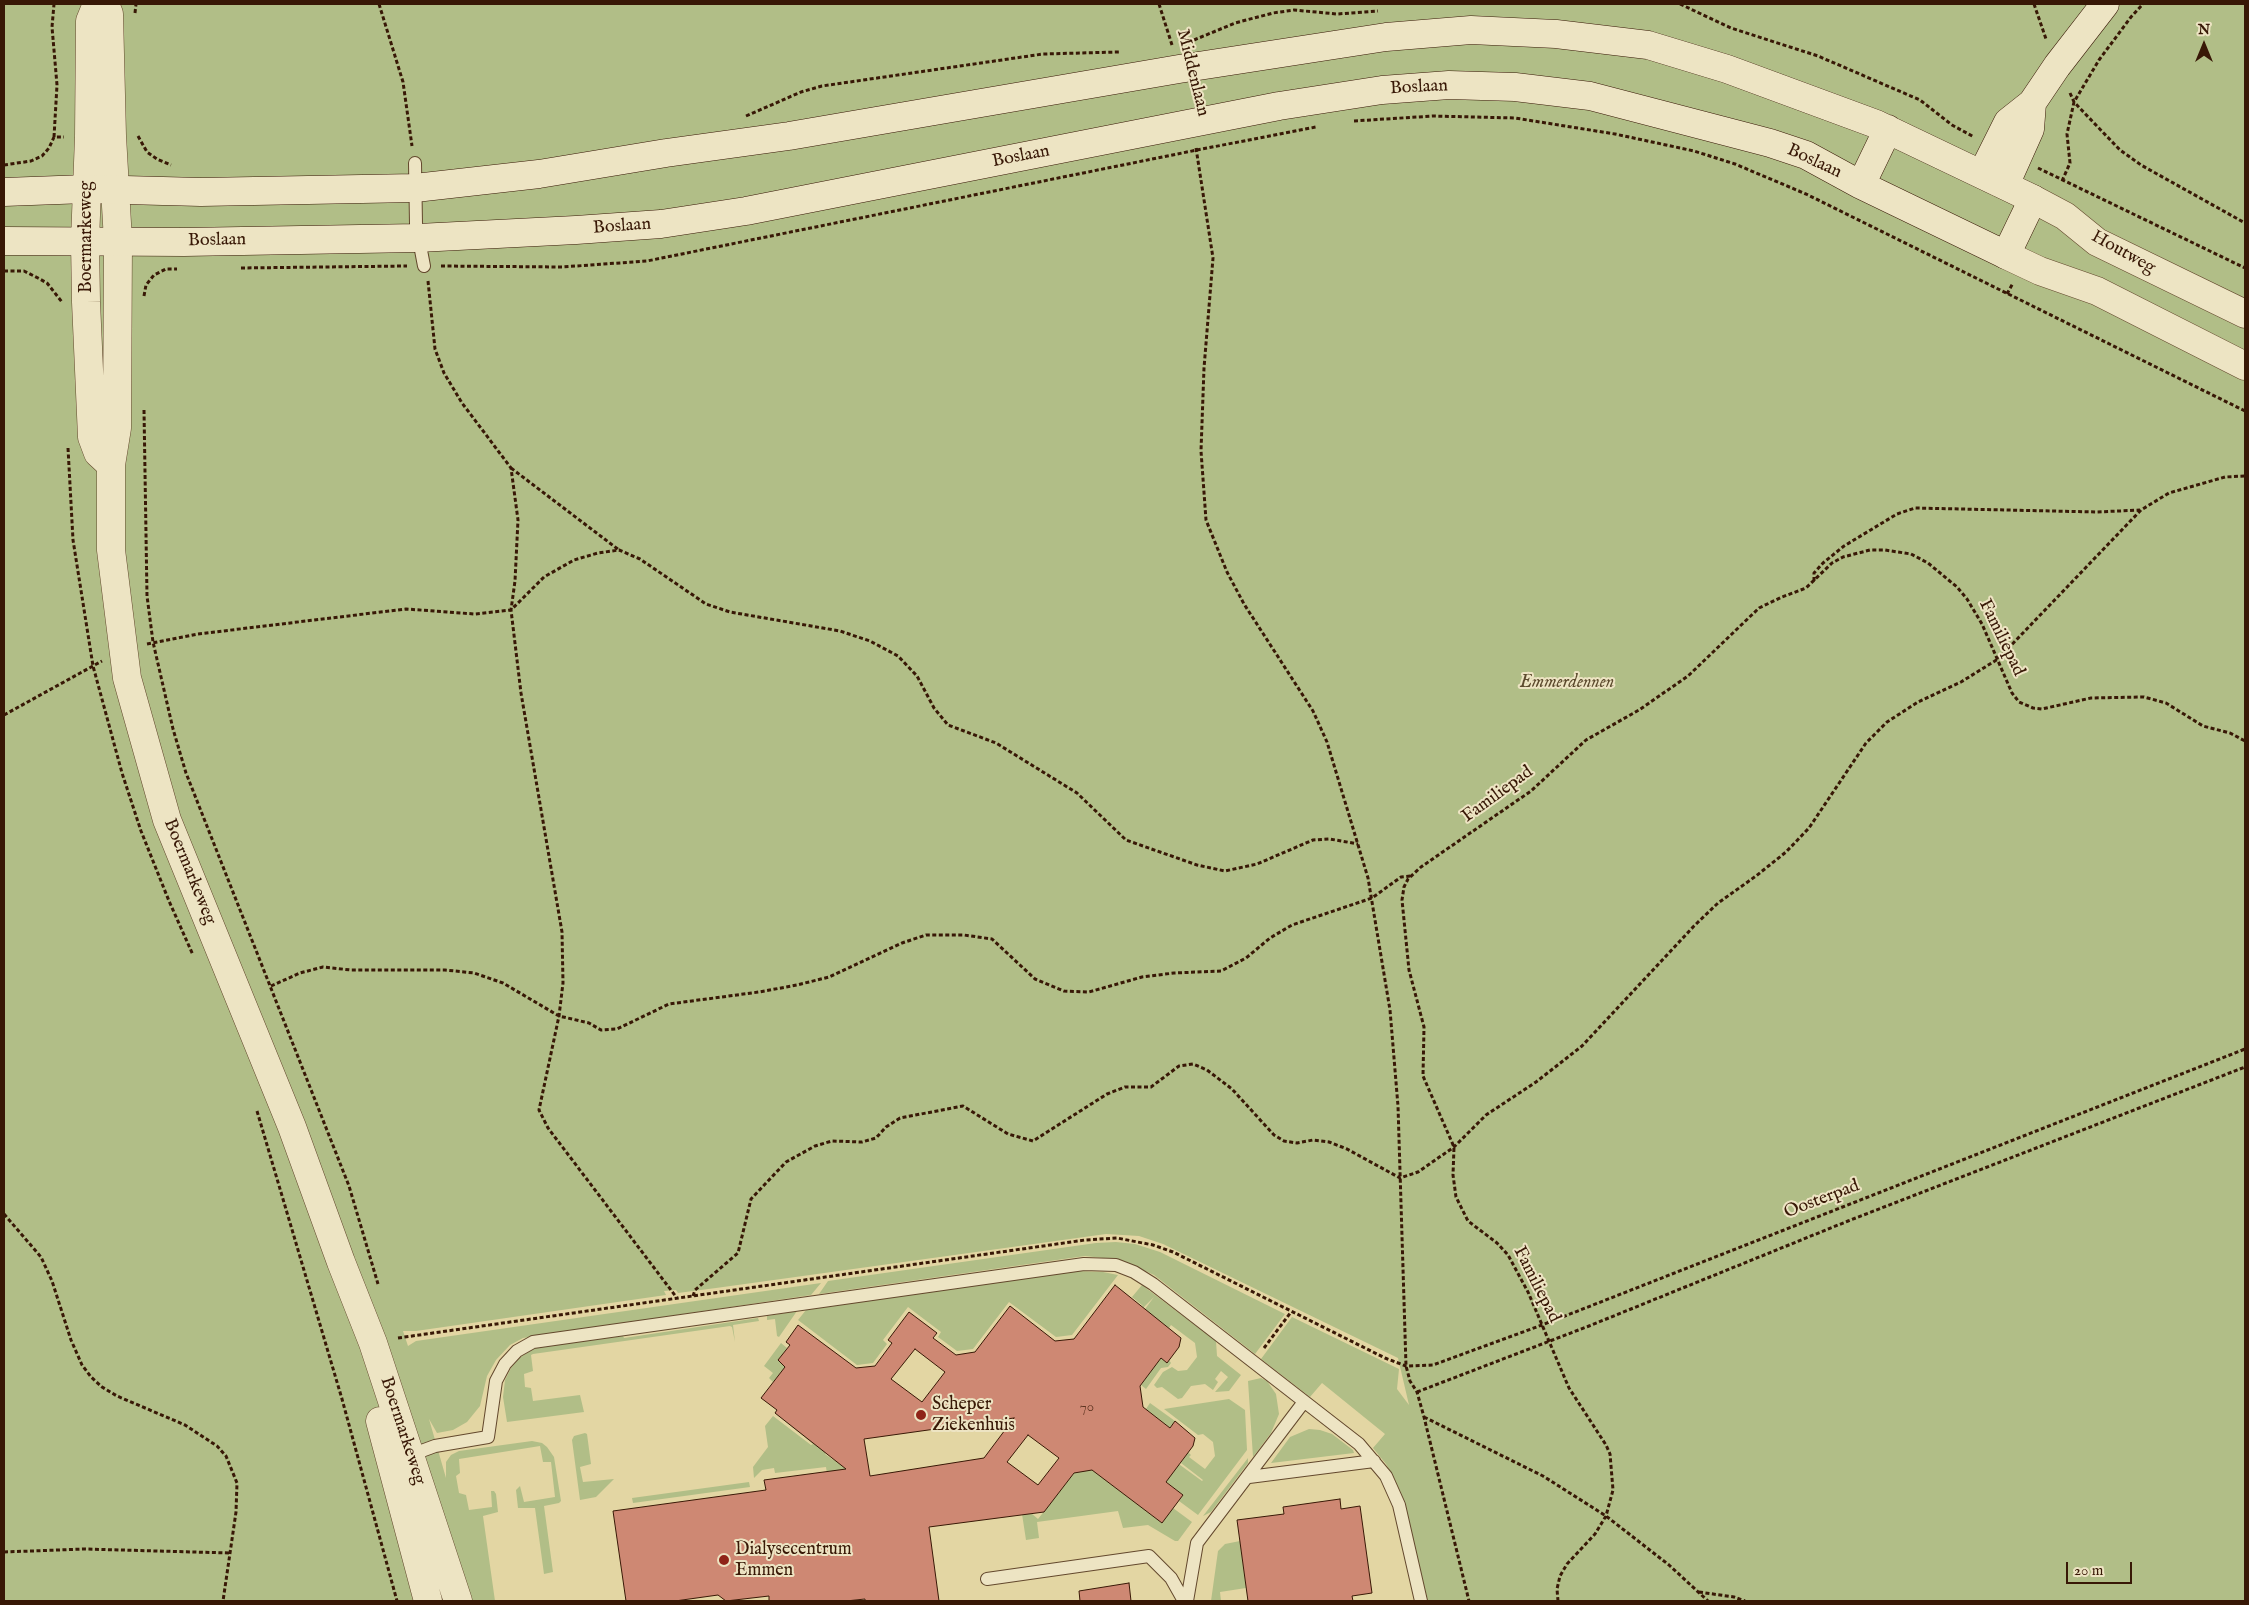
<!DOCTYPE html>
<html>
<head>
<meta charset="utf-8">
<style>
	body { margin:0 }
	#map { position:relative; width:2249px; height:1605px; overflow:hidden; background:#e3d6a3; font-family:"IM FELL English",serif }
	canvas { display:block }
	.frame { position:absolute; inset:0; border:5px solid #381806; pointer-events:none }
	.north { position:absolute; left:2179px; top:20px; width:50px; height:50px; -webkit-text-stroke:4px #ede4c3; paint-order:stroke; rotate:0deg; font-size:14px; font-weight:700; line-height:20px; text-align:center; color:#381806 }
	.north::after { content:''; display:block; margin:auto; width:18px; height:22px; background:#381806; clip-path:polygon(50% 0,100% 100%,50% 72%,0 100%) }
	.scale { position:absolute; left:2066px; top:1562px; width:66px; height:22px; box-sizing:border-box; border:2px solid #381806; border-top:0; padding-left:6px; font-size:15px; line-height:18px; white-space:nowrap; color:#381806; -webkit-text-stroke:4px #ede4c3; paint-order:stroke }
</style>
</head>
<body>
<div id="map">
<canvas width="2249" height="1605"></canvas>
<div class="frame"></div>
<div class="north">N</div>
<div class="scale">20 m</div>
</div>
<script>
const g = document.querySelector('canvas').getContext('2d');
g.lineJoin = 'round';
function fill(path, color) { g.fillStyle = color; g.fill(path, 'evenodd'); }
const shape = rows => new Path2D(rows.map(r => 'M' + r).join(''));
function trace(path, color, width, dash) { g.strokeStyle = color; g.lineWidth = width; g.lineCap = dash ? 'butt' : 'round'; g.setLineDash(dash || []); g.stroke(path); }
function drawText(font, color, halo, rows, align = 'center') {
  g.font = font + ' "IM FELL English",serif'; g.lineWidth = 4; g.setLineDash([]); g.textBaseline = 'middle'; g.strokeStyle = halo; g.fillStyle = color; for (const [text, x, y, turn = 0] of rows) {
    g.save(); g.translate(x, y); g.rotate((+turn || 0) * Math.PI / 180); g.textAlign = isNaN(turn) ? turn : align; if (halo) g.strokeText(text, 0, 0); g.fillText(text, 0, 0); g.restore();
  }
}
fill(shape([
	[4,4,2245,4,2245,1601,1428,1601,1401,1493,1386,1464,1373,1448,1385,1434,1322,1383,1310,1397,1261,1359,1292,1317,1399,1369,1397,1389,1409,1405,1398,1358,1163,1244,1139,1236,1106,1234,716,1288,678,1293,676,1290,664,1291,666,1295,416,1331,403,1331,408,1346,416,1341,821,1283,811,1295,523,1338,510,1345,496,1360,487,1376,480,1406,467,1422,453,1430,437,1433,429,1419,446,1478,446,1462,451,1455,459,1451,532,1441,542,1443,547,1447,554,1457,561,1501,559,1503,544,1506,553,1572,544,1574,535,1508,518,1508,516,1490,520,1486,524,1502,555,1497,551,1462,543,1462,540,1446,459,1459,460,1473,456,1476,459,1493,466,1495,469,1510,492,1507,491,1491,494,1491,496,1494,498,1512,483,1516,495,1601,4,1601],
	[1116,1242,1135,1244,1160,1252,1285,1314,1255,1354,1154,1275,1121,1260,1085,1256,819,1294,828,1281,1096,1243],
	[1076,1271,1103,1272,1118,1275,1072,1335,1056,1337,1009,1302,973,1349,957,1351,938,1337,941,1332,908,1307,883,1340,887,1344,873,1363,857,1365,798,1320,806,1310],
	[1142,1285,1216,1341,1217,1356,1241,1375,1229,1391,1215,1392,1228,1377,1221,1371,1215,1379,1218,1382,1213,1390,1205,1384,1191,1386,1182,1398,1178,1399,1162,1387,1157,1388,1154,1385,1163,1372,1172,1367,1178,1371,1187,1370,1197,1357,1195,1343,1171,1325,1169,1328,1161,1322,1159,1325,1142,1313,1154,1297,1137,1314,1143,1306,1132,1297],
	[797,1311,779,1337,777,1336,775,1319,767,1320,767,1316],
	[758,1318,759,1321,733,1325,735,1342,732,1327,730,1326,533,1354,531,1355,533,1371,524,1374,525,1387,531,1388,533,1401,580,1395,584,1412,507,1422,503,1397,505,1380,511,1368,519,1358,535,1348,623,1336,624,1338],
	[781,1343,787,1348,778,1360,785,1367,773,1382,769,1378,773,1373,764,1366],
	[1161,1358,1167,1363,1169,1360,1171,1363,1168,1367,1161,1368,1146,1389,1141,1385],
	[1261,1378,1267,1381,1276,1394,1279,1414,1271,1433,1253,1457,1248,1381],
	[1229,1399,1245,1410,1247,1450,1198,1515,1179,1501,1183,1495,1163,1479,1176,1462,1202,1481,1203,1480,1181,1463,1188,1452,1191,1455,1189,1457,1205,1469,1215,1456,1213,1442,1203,1434,1198,1435,1164,1409],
	[1150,1403,1175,1421,1170,1428,1146,1409],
	[775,1413,814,1442,831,1446,825,1454,832,1459,836,1461,850,1461,831,1501,826,1467,775,1473,774,1468,762,1470,754,1478,753,1467,768,1447,765,1426,773,1416,811,1445,813,1444],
	[1309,1429,1320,1430,1332,1434,1353,1450,1354,1453,1271,1463,1290,1437],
	[585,1433,587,1434,591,1464,580,1467,583,1482,614,1479,596,1497,580,1500,572,1440,574,1436],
	[1248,1458,1248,1463,1211,1512,1203,1516],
	[1091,1469,1162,1523,1173,1508,1192,1522,1178,1541,1175,1541,1148,1525,1123,1528,1118,1511,1037,1522,1039,1538,1026,1540,1022,1514,1031,1513,1038,1519,1075,1472],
	[749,1482,750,1487,633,1503,632,1498],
	[1240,1541,1246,1588,1220,1592,1221,1601,1211,1601,1218,1551,1225,1544]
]), '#b1be87');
const building = shape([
	[1115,1285,1181,1338,1179,1347,1167,1363,1161,1358,1140,1386,1143,1407,1170,1428,1175,1421,1195,1438,1193,1446,1166,1482,1183,1495,1162,1523,1092,1470,1074,1473,1044,1512,929,1527,939,1601,865,1601,865,1599,846,1601,769,1601,769,1596,726,1601,718,1595,675,1601,626,1601,613,1511,766,1490,764,1480,846,1469,775,1413,777,1410,761,1398,785,1367,778,1360,790,1345,786,1342,798,1325,856,1368,875,1366,892,1343,888,1340,909,1312,937,1333,933,1338,956,1355,975,1352,1010,1306,1055,1341,1074,1339,1115,1285],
	[915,1349,945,1372,922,1402,891,1379,915,1349],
	[1014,1418,984,1458,870,1476,864,1439,1014,1418],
	[1028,1435,1059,1458,1038,1485,1007,1462,1028,1435],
	[1340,1499,1341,1509,1360,1506,1372,1593,1352,1596,1353,1601,1248,1601,1237,1520,1284,1514,1283,1507,1340,1499],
	[1129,1583,1131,1601,1080,1601,1079,1591,1129,1583]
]);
fill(building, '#ce8873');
trace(building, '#381806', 1);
const service = shape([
	[415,163,416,224,424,266],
	[408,1456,435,1446,488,1437,496,1381,505,1364,517,1351,533,1342,1084,1264,1116,1265,1134,1272,1153,1284,1359,1444,1386,1476,1399,1505,1421,1601],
	[1249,1477,1374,1461],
	[987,1579,1149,1556,1171,1578,1184,1601],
	[1187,1601,1197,1543,1303,1403]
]);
const tertiary = shape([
	[97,4,90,21,89,137,85,241,86,302,92,437,98,453,111,465],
	[105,4,109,14,112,136,118,241,117,428,111,465,111,550,127,678,167,820,292,1127,341,1262,373,1343,458,1601],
	[2033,199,2065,216,2097,242,2245,314],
	[2006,255,2040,271,2097,291,2245,366],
	[380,1421,428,1601]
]);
const secondary = shape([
	[1982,174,2008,122,2032,103,2057,66,2105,4],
	[1861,185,1888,129],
	[2005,185,2030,129,2032,103],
	[4,192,86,189,201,192,415,188,539,174,666,153,789,136,1179,69,1386,37,1471,30,1556,34,1648,45,1727,69,1876,124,2033,199,2006,255,1861,185,1806,155,1770,143,1590,96,1515,87,1449,85,1382,90,1279,106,746,211,661,224,576,230,418,238,184,242,4,241]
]);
trace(service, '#63482d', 14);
trace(tertiary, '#63482d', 29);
trace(secondary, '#381806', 29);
trace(shape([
	[379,4,403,82,412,146],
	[1159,4,1172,45],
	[1680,4,1731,28,1818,56,1920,100,1952,125,1974,137],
	[2034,4,2046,39],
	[135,13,136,4],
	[1194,40,1235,23,1273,13,1294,10,1337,14,1378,11],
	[2070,93,2074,102,2094,123,2120,150,2141,165,2245,223],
	[746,116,801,92,822,86,1043,54,1119,52],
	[1354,121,1433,116,1515,118,1615,134,1694,151,1735,164,1806,194,2245,411],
	[138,136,147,152,157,159,171,165],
	[54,137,57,85,52,27,54,4],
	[1196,148,1213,258,1204,368,1201,451,1206,520,1227,572,1244,604,1313,711,1327,742,1368,878,1390,1010,1398,1106,1406,1366,1410,1381,1417,1392,1424,1417,1469,1601],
	[4,165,31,161,42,156,49,148,54,137,64,137],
	[2038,168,2245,268],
	[2062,181,2070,163,2067,134,2074,102,2099,60,2131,17,2143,4],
	[441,266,562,267,647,261,1197,150,1316,127],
	[241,268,407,266],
	[4,271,24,271,38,278,47,283,62,302],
	[428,281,435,349,444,373,462,403,511,468,518,520,515,581,511,610,521,693,562,932,563,983,559,1016,539,1110,548,1128,677,1298],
	[2007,294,2013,283],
	[144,296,146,285,154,275,166,269,177,269],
	[144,410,147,596,153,642,173,729,186,773,349,1186,378,1284],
	[68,448,73,540,93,666,122,773,141,831,169,901,193,955],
	[511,468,619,550],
	[1814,581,1814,573,1823,563,1844,546,1897,514,1915,508,2097,512,2140,510],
	[147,644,198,634,406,609,475,614,511,610,544,577,574,560,598,553,619,550,640,559,706,604,730,612,840,631,870,641,898,656,917,676,934,708,948,725,996,743,1077,793,1126,840,1197,865,1225,871,1257,864,1313,840,1330,839,1358,844],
	[4,715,102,661],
	[271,986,300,973,323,967,351,970,445,970,474,973,503,983,559,1016,589,1023,601,1030,617,1029,669,1004,759,992,797,985,829,977,902,943,926,935,964,935,992,939,1035,979,1064,991,1089,992,1142,977,1174,973,1221,971,1246,958,1270,938,1292,925,1372,898,1401,877,1411,876],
	[257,1111,342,1399,397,1601],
	[4,1214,41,1257,52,1281,71,1340,82,1365,91,1377,102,1387,117,1396,185,1425,217,1446,226,1456,237,1483,236,1512,223,1601],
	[693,1296,695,1290,738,1253,751,1199,786,1162,815,1146,832,1141,862,1142,876,1138,886,1127,900,1118,963,1106,1008,1134,1033,1141,1107,1094,1125,1087,1151,1087,1179,1066,1193,1064,1207,1070,1232,1089,1274,1135,1284,1141,1297,1143,1313,1140,1329,1142,1347,1149,1400,1178,1418,1172,1454,1147,1486,1115,1536,1082,1582,1046,1694,926,1718,903,1756,876,1786,852,1809,828,1866,743,1887,722,1918,702,1961,682,1998,659,2141,510,2169,493,2225,477,2245,476],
	[398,1338,1085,1240,1117,1238,1153,1245,1173,1252,1385,1358,1406,1366,1433,1365,1542,1325,2245,1049],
	[1264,1348,1291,1312],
	[1417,1392,1589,1326,1848,1221,2245,1067],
	[1424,1417,1543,1476,1606,1516,1669,1565,1708,1601],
	[4,1552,85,1549,230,1553],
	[1699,1592,1734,1597,1745,1601],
	[1558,1601,1557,1589,1560,1576,1567,1564,1595,1534,1606,1516,1613,1490,1610,1454,1606,1445,1569,1388,1528,1292,1508,1255,1497,1243,1468,1221,1456,1197,1453,1175,1454,1147,1423,1076,1424,1027,1409,970,1402,900,1404,887,1408,879,1421,867,1531,791,1586,740,1639,710,1688,676,1759,608,1782,597,1806,588,1832,563,1843,557,1870,550,1885,550,1911,554,1928,563,1957,587,1967,599,1982,624,2012,693,2019,702,2033,708,2042,709,2091,698,2144,697,2166,703,2203,726,2230,733,2245,741]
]), '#381806', 3, [4, 2.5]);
trace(service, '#ede4c3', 12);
trace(tertiary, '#ede4c3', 28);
trace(secondary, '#ede4c3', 28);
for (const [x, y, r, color] of [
	[921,1415,6,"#8f2418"],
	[724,1560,6,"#8f2418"]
]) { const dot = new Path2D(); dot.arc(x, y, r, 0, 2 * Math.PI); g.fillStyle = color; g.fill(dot); trace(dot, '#ede4c3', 2); }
drawText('15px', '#5e3421', null, [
	["70",1087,1408]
]);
drawText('18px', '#381806', '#ede4c3', [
	["Middenlaan",1192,73,76],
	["Boslaan",1419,88,-3],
	["Boslaan",1021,157,-11],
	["Boslaan",1814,162,25],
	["Boslaan",622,227,-4],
	["Boermarkeweg",87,237,-90],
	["Boslaan",217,241,-1],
	["Houtweg",2123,253,29],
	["Familiepad",2001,638,64],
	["Familiepad",1498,795,-36],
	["Boermarkeweg",189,872,68],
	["Oosterpad",1822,1200,-21],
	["Familiepad",1536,1285,63],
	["Boermarkeweg",402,1431,72]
]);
drawText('italic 18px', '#5c4a2d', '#ede4c3', [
	["Emmerdennen",1567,683]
]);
drawText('18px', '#381806', '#ede4c3', [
	["Scheper",932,1405],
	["Ziekenhuis",932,1426],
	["Dialysecentrum",735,1550],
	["Emmen",735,1571]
], 'left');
</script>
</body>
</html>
